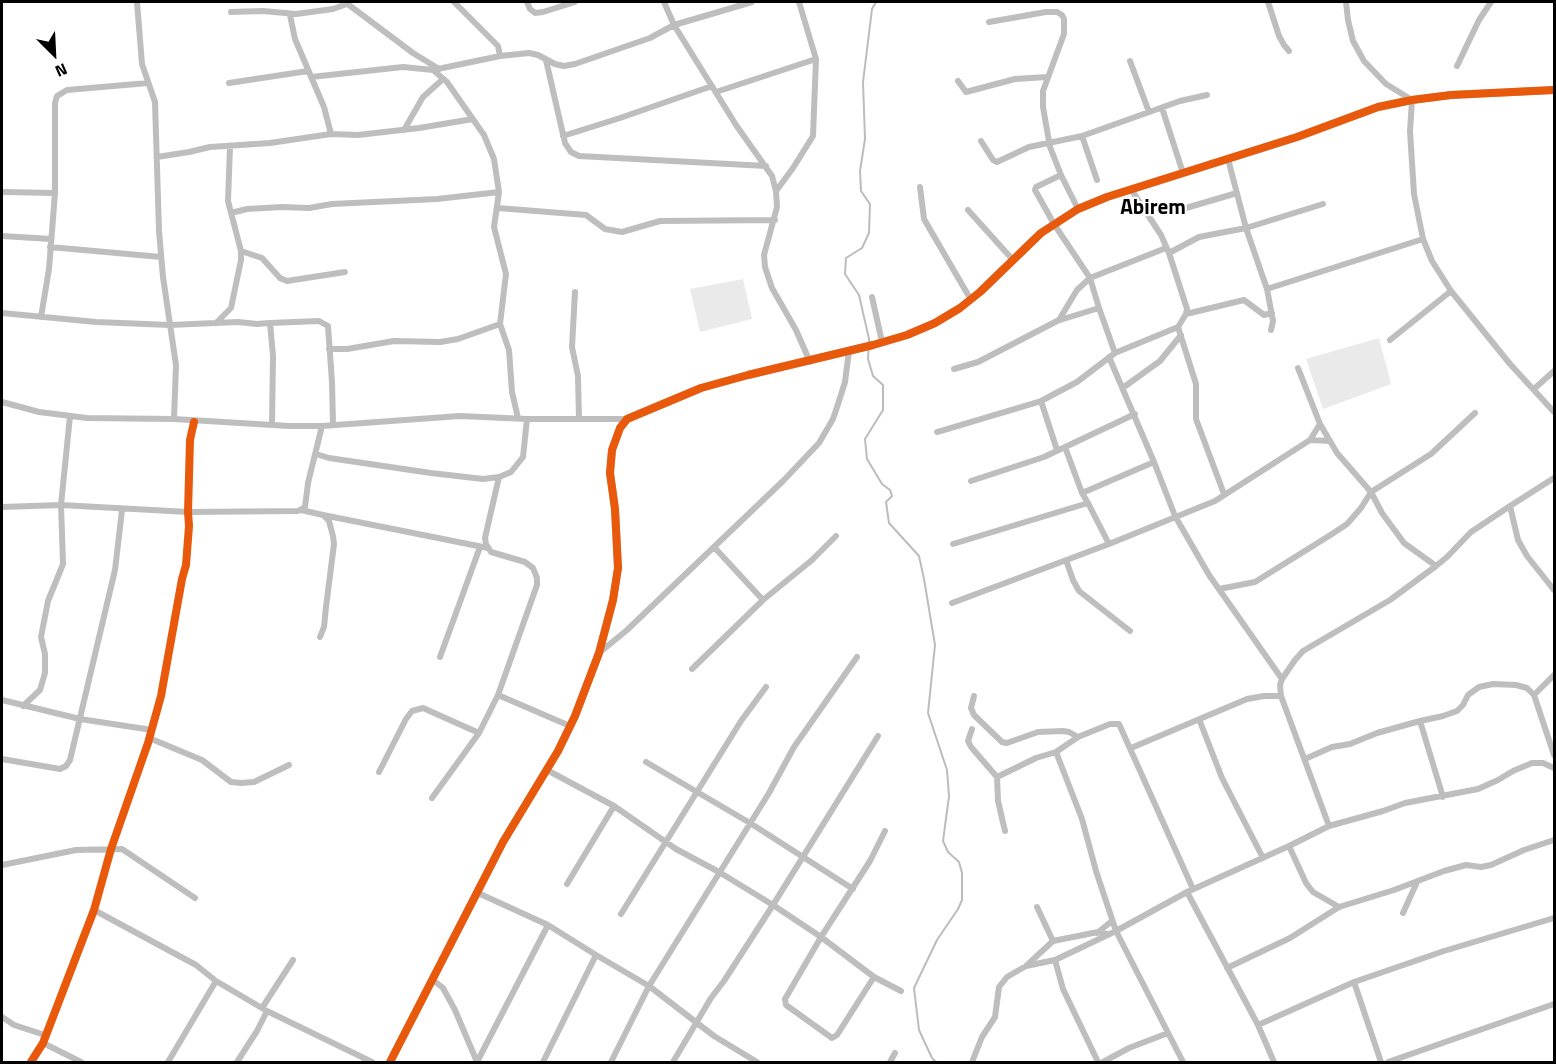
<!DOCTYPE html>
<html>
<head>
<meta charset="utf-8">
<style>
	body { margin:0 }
	#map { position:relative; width:1556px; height:1064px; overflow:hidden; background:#fff; font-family:"Titillium Web",sans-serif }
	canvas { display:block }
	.frame { position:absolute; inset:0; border:3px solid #000; pointer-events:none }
	.north { position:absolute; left:24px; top:24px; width:60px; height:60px; -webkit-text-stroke:4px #fff; paint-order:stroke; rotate:156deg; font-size:16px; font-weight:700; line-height:24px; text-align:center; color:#000 }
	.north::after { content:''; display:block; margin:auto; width:21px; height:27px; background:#000; clip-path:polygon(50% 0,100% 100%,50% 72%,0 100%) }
</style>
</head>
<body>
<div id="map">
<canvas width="1556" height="1064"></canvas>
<div class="frame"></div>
<div class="north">N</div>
</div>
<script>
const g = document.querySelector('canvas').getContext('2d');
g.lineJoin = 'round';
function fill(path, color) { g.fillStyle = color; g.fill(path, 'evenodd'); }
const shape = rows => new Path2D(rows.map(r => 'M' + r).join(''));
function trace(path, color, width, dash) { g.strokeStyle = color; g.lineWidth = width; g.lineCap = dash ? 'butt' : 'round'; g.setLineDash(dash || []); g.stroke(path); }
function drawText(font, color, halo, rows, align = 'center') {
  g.font = font + ' "Titillium Web",sans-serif'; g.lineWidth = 4.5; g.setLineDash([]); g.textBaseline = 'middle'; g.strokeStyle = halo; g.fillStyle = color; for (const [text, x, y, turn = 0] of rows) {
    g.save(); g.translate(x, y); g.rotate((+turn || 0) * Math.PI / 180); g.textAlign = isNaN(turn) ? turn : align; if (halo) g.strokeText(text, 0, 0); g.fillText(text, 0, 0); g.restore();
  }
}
fill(shape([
	[743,279,752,319,700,332,690,289],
	[1379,338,1391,384,1323,409,1306,359]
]), '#eaeaea');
trace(shape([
	[876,2,872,9,863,82,865,139,860,171,861,191,870,204,869,233,862,248,846,258,845,274,859,295,869,339,868,359,873,376,883,385,883,410,865,439,867,459,882,484,890,490,892,496,886,502,889,523,919,556,924,579,935,645,928,713,947,770,949,796,943,841,948,852,959,862,962,873,962,900,958,909,937,940,914,988,919,1030,932,1058,936,1062]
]), '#bcbcbc', 2);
trace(shape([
	[137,2,142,64,155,102,159,231,163,277,176,365,174,419],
	[345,2,413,53,439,69],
	[454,2,498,46,500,56],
	[527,2,530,9,535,13,543,12,575,2],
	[664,2,674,25,736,125,772,176,776,191,777,207,764,255,765,267,772,288,796,330,810,362],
	[1268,2,1279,36,1284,45,1289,51],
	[1346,2,1348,20,1353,41,1364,61,1386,84,1412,100,1410,131,1414,194,1423,239,1432,261,1451,291,1510,364,1554,412],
	[231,12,263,11,296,14,333,9,347,4],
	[290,15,295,39,324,107,331,134],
	[989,22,1046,12,1057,12,1062,15,1064,19,1064,34,1043,91,1043,107,1050,147,1061,175,1078,209],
	[546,60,565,143,571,152,579,156,766,166],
	[1130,61,1149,112],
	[1457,66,1479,20,1491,2],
	[311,77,403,67,433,70,500,56,529,53,538,55,555,64,564,66,575,64,650,38,674,25,752,2],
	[958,81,966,92,1015,79,1047,77],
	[229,83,308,71],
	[716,92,816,59],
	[1162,108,1183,173],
	[404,130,423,97,443,79],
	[563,136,620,118,712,86],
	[1082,136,1097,180],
	[981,141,993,160,997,162,1029,147,1082,136,1180,101,1207,95],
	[157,157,189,152,210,147,270,143,331,134,358,135,419,128,473,119],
	[1228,159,1246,228,1267,289,1273,321,1271,330],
	[1061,175,1036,187,1035,190,1054,224,1090,278,1099,308,1115,353],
	[920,187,924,219,971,300],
	[776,191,793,168,813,136,816,59,799,2],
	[2,192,55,193],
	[498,208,586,215,605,229,622,232,660,221,775,220],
	[968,210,1013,260],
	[231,213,247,209,282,207,309,208,332,204,437,199,499,192],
	[1169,213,1237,193],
	[2,236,51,239],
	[50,247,161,257],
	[241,251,262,258,280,278,287,281,345,272],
	[1169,253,1199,237,1246,228,1323,204],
	[1267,289,1423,239],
	[575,292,572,347,578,376,579,419],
	[872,297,882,342],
	[2,313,96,322,170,325,238,322,257,324,270,323,273,356,272,425],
	[1186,314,1244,300,1264,315,1272,313],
	[41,317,49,269,55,193,55,103,57,96,67,90,148,83],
	[1060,320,1099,308],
	[216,323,231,308,241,260,241,251,228,201,230,147],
	[270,323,319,321,328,326,332,382,333,424],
	[500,324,509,350,512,392,518,418],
	[1178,327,1196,384,1196,419,1224,494],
	[1390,340,1451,291],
	[329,349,347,349,394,341,440,342,458,339,500,324,506,274,494,227,499,192,494,159,484,135,447,82,433,70],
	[1109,357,1154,462,1175,516,1209,575,1282,679],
	[954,369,978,362,1059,320,1077,290,1090,278,1166,248],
	[1124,387,1160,361,1181,335],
	[1534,389,1554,371],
	[1041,401,1057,450],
	[2,402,39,412,87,418,174,419,289,426,322,426,460,416,527,419,627,419],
	[937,432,1041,401,1077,382,1115,353,1178,327,1186,314,1187,309,1169,253,1161,235,1131,189],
	[1310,440,1330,441],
	[1065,447,1082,493,1088,503,1109,544],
	[316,454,329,458,431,473,483,479,499,477,511,472,523,457,527,419],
	[971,481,1044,457,1135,414],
	[1082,493,1154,462],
	[1510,506,1554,478],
	[2,507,61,505,188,512,298,511,305,507,308,483,322,426],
	[301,510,323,515,329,521,333,536,334,544,326,607,324,627,320,637],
	[323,515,488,548],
	[953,544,1088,503],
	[714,547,763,600,812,560,836,536],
	[1066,560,1073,580,1079,591,1130,631],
	[1436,566,1447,557,1471,532,1510,506,1518,540,1527,556,1554,590],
	[1219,589,1255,582,1332,534,1347,524,1361,508,1371,492,1431,454,1475,413],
	[952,603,1109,544,1215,501,1310,440,1320,424],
	[599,653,627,630,783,481,819,443,833,419,839,401,845,382,849,351],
	[440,657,480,547],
	[692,669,763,600],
	[498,695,570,726],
	[1534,695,1554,675],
	[974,696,971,708,974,715,1002,742,1007,743,1038,732,1063,731,1069,732,1078,737],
	[1281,696,1329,826],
	[2,700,80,719,152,730],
	[23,706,40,690,45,673,45,654,41,637,48,601,63,564,61,505,70,416],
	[1199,719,1222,778,1263,858],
	[1420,721,1443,716,1457,711,1463,705,1468,695,1479,687,1493,684,1516,685,1527,688,1534,695,1554,755],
	[972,729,968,741,971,747,997,777],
	[149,738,202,760,231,782,241,783,254,782,289,765],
	[1131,748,1247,699,1264,696,1281,696,1280,685,1282,679,1295,660,1303,651,1390,600,1436,566,1404,543,1382,513,1371,492,1337,453,1320,424,1298,368],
	[2,759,60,769,66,766,70,760,115,570,122,510],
	[1305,759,1332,747,1350,744,1377,733,1420,721,1443,797],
	[646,762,750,823,853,889],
	[547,770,614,806,676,849,719,872,773,905,821,937,874,977,901,991],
	[379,772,406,719,412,711,423,708,479,733,498,695,537,585,537,578,533,568,525,562,491,552,486,544,485,538,499,477],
	[432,798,479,733],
	[1005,831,998,801,997,777,1036,758,1056,752],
	[1289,846,1306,883,1313,892,1339,907],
	[2,865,76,850,122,849,195,898],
	[567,884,614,806],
	[1187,892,1258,1025,1274,1062],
	[478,893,548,925,596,955,649,986,714,1036,757,1062],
	[1037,907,1053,941,1098,932,1108,934],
	[94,910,196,965,216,981,267,1011,257,1031,237,1062],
	[1403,913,1417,882],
	[621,914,741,721,766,687],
	[1097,933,1112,921],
	[1055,960,1063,989,1098,1062],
	[1026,966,1055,960,1116,931,1187,892,1289,846,1329,826,1383,811,1405,803,1478,789,1498,780,1513,771,1532,763,1543,763,1554,768],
	[1227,968,1290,938,1339,907,1394,890,1444,871,1466,865,1481,867,1491,865,1524,850,1554,840],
	[874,977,837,1035,832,1038,786,1005,785,999,821,937,870,861,885,831],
	[433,980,443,988,455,1010,477,1062],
	[1354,982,1381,1062],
	[262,1008,293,960],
	[267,1011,372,1062],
	[2,1017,14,1025,45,1035],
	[1258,1025,1354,982,1444,951,1554,918],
	[43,1043,81,1062],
	[31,1062,43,1043,94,910,111,849,148,743,161,696,182,579,186,565,189,526,188,512,190,440,194,422],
	[168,1062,216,981],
	[477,1062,548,925],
	[543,1062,596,955],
	[611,1062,649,986,769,793,794,747,857,657],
	[673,1062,711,998,724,981,773,905,878,736],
	[890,1062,895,1053],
	[972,1062,982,1037,995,1017,999,987,1007,977,1026,966,1053,941],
	[1103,1062,1129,1048,1168,1033],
	[1183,1062,1116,931,1096,871,1082,819,1056,752,1078,737,1110,724,1119,724,1193,889],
	[1388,1062,1554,1004]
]), '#bebebe', 6);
trace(shape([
	[390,1062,503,842,558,751,575,716,599,653,613,600,618,568,615,509,610,473,612,450,620,428,627,419,701,388,748,375,873,345,907,335,935,323,960,308,980,292,1041,233,1078,209,1107,197,1297,137,1378,107,1412,100,1451,95,1554,90]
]), '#c2c2c2', 8);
trace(shape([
	[31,1062,43,1043,94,910,111,849,148,743,161,696,182,579,186,565,189,526,188,512,190,440,194,422],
	[390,1062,503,842,558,751,575,716,599,653,613,600,618,568,615,509,610,473,612,450,620,428,627,419,701,388,748,375,873,345,907,335,935,323,960,308,980,292,1041,233,1078,209,1107,197,1297,137,1378,107,1412,100,1451,95,1554,90]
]), '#e8590c', 8);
drawText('bold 21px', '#000', '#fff', [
	["Abirem",1153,209]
]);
</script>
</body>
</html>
